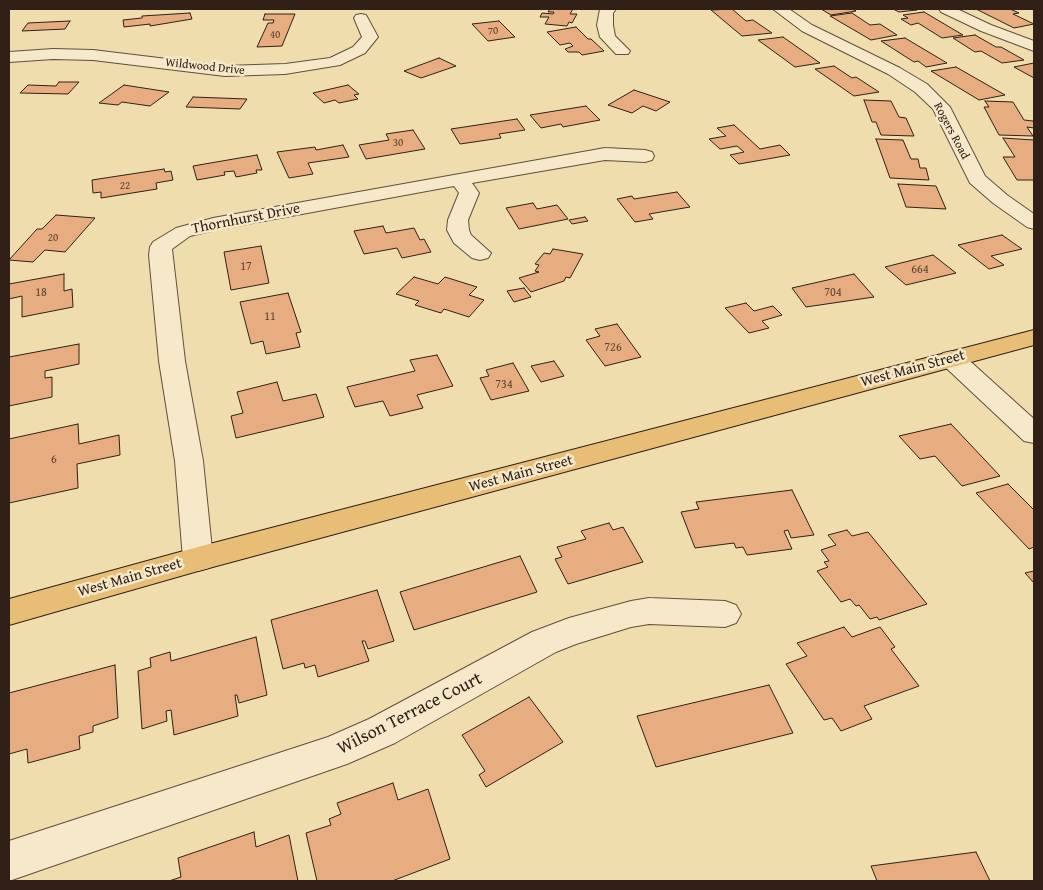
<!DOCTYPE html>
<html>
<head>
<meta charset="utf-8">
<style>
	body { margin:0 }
	#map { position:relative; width:1043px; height:890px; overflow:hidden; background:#f0ddad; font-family:"Gentium Book Plus",serif }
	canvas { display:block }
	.frame { position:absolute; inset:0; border:10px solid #302018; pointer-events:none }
</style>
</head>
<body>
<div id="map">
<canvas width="1043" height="890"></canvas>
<div class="frame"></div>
</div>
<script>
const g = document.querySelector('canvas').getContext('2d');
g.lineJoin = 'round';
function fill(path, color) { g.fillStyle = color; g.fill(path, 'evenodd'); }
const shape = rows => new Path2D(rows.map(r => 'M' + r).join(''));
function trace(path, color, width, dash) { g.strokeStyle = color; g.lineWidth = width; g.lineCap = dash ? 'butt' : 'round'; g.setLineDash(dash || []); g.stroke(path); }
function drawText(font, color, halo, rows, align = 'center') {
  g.font = font + ' "Gentium Book Plus",serif'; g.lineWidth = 5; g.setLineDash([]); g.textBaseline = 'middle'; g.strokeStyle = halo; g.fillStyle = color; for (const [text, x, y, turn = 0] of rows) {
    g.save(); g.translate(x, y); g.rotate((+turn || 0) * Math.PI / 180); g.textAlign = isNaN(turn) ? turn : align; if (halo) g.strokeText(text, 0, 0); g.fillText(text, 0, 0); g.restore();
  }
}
const building = shape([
	[550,9,573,9,570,14,577,14,572,23,569,22,567,26,545,24,549,17,540,17,542,13,553,14,554,12,548,12,550,9],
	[732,9,746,21,753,20,772,33,742,36,711,10,732,9],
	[821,9,852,9,856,11,831,15,821,9],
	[893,9,915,9,917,10,899,12,893,9],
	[976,9,1010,9,1019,13,1013,14,1034,24,1014,28,976,9],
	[924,12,963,35,942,38,918,23,911,25,901,19,908,18,903,15,924,12],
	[190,13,192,19,150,26,150,24,124,27,123,20,142,18,142,16,190,13],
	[852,13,870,25,880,24,897,35,871,40,830,16,852,13],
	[265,14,295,14,282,46,257,47,268,23,273,23,274,20,263,20,265,14],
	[70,21,65,29,22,31,28,23,70,21],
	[499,21,515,37,488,41,472,24,499,21],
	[576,27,588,39,591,39,604,51,582,55,579,52,568,52,565,49,573,46,570,43,560,45,547,32,576,27],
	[975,35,996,47,1001,47,1024,60,1002,63,981,51,975,52,953,38,975,35],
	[783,37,820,63,795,67,758,40,783,37],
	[905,38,947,63,926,67,918,61,914,62,881,41,905,38],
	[439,58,456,66,421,78,404,71,439,58],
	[1034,63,1034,78,1014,67,1034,63],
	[834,66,852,78,856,77,879,92,854,96,815,69,834,66],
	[956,67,1005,95,979,100,931,71,956,67],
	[59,82,79,82,68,94,20,93,28,85,56,86,59,82],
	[124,85,169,92,150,106,122,102,118,105,99,103,124,85],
	[348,85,359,94,354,95,358,99,339,103,335,100,324,103,313,93,348,85],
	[634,90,670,102,656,111,643,106,632,113,608,105,634,90],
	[193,97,247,99,240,109,186,107,193,97],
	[864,100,891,101,899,117,906,118,914,136,881,135,876,122,872,122,864,100],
	[985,101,1013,102,1024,120,1033,121,1034,123,1034,128,1027,127,1033,136,999,135,984,107,989,107,985,101],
	[586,106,600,120,563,127,561,124,541,128,530,115,586,106],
	[517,119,525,130,499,134,501,138,460,144,451,129,517,119],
	[734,125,760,149,780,145,790,155,739,164,730,155,744,152,737,146,720,149,709,139,726,136,717,128,734,125],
	[413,130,425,149,366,159,359,145,389,140,386,134,413,130],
	[1003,138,1034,140,1034,180,1017,180,1003,157,1015,157,1003,138],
	[876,139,903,140,911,159,918,159,920,168,926,168,929,180,890,178,876,139],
	[343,145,349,157,308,163,313,174,289,178,277,152,315,147,316,150,343,145],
	[257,155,262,170,256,170,257,173,236,177,234,171,224,172,225,175,197,180,193,166,257,155],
	[164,169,165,172,171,171,173,180,156,183,157,189,101,198,101,192,93,193,92,180,164,169],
	[898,184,936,186,946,209,906,207,898,184],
	[677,192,690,207,649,214,653,219,635,222,617,199,632,196,634,199,677,192],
	[533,203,537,209,557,205,568,219,519,229,506,208,533,203],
	[56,215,95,218,65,252,45,250,33,262,9,260,37,229,42,229,56,215],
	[585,217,588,221,572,224,569,220,585,217],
	[383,226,386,233,414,228,420,240,424,239,431,252,402,258,397,248,364,254,354,231,383,226],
	[1002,235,1022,249,991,256,1004,265,989,269,958,245,1002,235],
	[261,246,269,283,231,290,224,252,261,246],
	[553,249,583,254,570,278,566,277,564,281,531,292,519,278,539,272,535,271,539,265,535,264,544,253,550,254,553,249],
	[933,255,956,273,906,285,885,267,933,255],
	[64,274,64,291,72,289,73,307,22,317,22,296,9,299,9,284,64,274],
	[854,274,874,297,806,307,792,288,854,274],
	[414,277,438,284,445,277,477,287,469,295,484,300,469,317,444,309,441,313,415,305,419,301,396,294,414,277],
	[524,288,531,297,514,302,507,291,524,288],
	[288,293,301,332,296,333,300,347,266,354,263,341,251,344,240,302,288,293],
	[746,303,754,311,773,306,782,315,762,321,769,328,749,333,725,308,746,303],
	[617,324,641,357,605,366,586,340,600,336,595,329,617,324],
	[79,344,79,364,45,371,45,378,52,377,52,397,9,406,9,357,79,344],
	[437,355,453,386,417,395,423,408,390,416,383,401,355,407,347,387,415,371,410,360,437,355],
	[554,361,564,376,541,382,531,366,554,361],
	[513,363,529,391,491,400,480,378,489,376,486,370,513,363],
	[277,382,283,401,316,394,324,417,236,438,231,416,243,413,237,392,277,382],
	[78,424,79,444,119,435,120,455,77,464,78,488,9,503,9,439,78,424],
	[951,424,1000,476,962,486,935,456,920,459,899,436,951,424],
	[1008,484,1034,510,1034,547,1029,549,976,493,1008,484],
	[792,490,814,535,791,538,788,530,784,531,792,549,747,555,743,547,736,548,734,543,695,548,681,512,699,509,696,502,792,490],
	[609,523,613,530,623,527,643,562,568,584,555,559,562,557,557,547,586,539,581,531,609,523],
	[847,530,852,536,868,532,927,604,879,620,877,617,870,619,859,605,856,606,850,599,841,602,817,571,828,567,824,562,829,561,821,550,836,545,828,535,847,530],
	[520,556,537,592,414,630,400,592,520,556],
	[1034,571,1034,583,1025,573,1034,571],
	[377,590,394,641,368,649,365,641,362,641,369,661,318,677,315,665,305,668,304,663,283,669,271,620,377,590],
	[844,627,852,637,880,627,895,647,891,649,919,686,864,706,872,719,841,731,832,718,824,720,786,664,807,656,797,643,844,627],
	[256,637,267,695,239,703,237,695,235,695,238,716,174,735,171,710,166,711,167,721,142,729,138,671,151,667,150,658,170,652,171,661,256,637],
	[115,665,118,718,93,726,93,732,79,736,80,749,28,763,27,749,9,754,9,693,115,665],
	[769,685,793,733,656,767,637,716,769,685],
	[529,697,563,742,486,787,479,775,485,771,462,735,529,697],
	[393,783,398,800,428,789,450,859,392,881,317,881,306,833,331,825,329,819,341,814,337,803,393,783],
	[254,832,256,847,289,835,298,881,169,881,181,877,178,858,254,832],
	[976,852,990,881,877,881,871,866,976,852]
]);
fill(building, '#e7ad80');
trace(building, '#302018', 1);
const minor = shape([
	[600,9,616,9,613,13,613,25,615,36,630,51,628,54,616,54,600,37,597,25,600,9],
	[773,9,789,9,812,25,900,68,927,84,950,107,985,176,1007,195,1034,214,1034,229,1027,227,993,203,970,183,933,109,915,92,888,74,802,31,773,9],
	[939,9,957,9,991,25,1034,41,1034,51,981,31,941,12,939,9],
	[361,14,366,15,378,37,365,53,340,65,285,74,225,76,93,60,53,59,9,62,9,52,53,49,93,50,225,66,285,64,330,58,353,47,362,37,354,18,356,15,361,14],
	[605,148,645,150,652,152,654,156,652,160,645,162,605,160,472,183,479,193,468,220,469,230,471,235,491,253,488,258,480,260,472,258,454,243,447,230,448,220,459,193,454,186,215,230,190,236,172,249,185,361,203,461,213,559,209,568,198,571,187,568,183,559,175,461,159,361,149,255,150,247,153,242,176,228,213,218,605,148],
	[952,351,961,353,1034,419,1034,443,1024,441,943,365,940,359,943,353,952,351],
	[649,598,725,601,736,605,741,614,736,623,725,627,649,624,631,627,576,644,556,652,395,743,347,764,9,881,9,841,328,737,369,719,532,632,569,618,631,601,649,598]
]);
const major = shape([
	[1034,330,1034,345,198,571,9,625,9,599,198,547,1034,330]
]);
trace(minor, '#604f3d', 2);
trace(major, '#302018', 2);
fill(minor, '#f5e9ca');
fill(major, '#e8be76');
drawText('11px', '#5e4332', null, [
	["70",493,31],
	["40",275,35],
	["30",398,143],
	["22",125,186],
	["20",53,238]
]);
drawText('12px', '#302018', '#f5e9ca', [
	["Wildwood Drive",205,67,6],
	["Rogers Road",951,131,62]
]);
drawText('12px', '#5e4332', null, [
	["17",246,267],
	["664",920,270],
	["18",41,293],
	["704",833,293],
	["11",270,317],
	["726",613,348],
	["734",504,385],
	["6",54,460]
]);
drawText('15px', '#302018', '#f5e9ca', [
	["Thornhurst Drive",246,219,-11],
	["West Main Street",913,369,-15],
	["West Main Street",521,474,-15],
	["West Main Street",130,578,-16]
]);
drawText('18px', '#302018', '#f5e9ca', [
	["Wilson Terrace Court",410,714,-27]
]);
</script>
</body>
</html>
